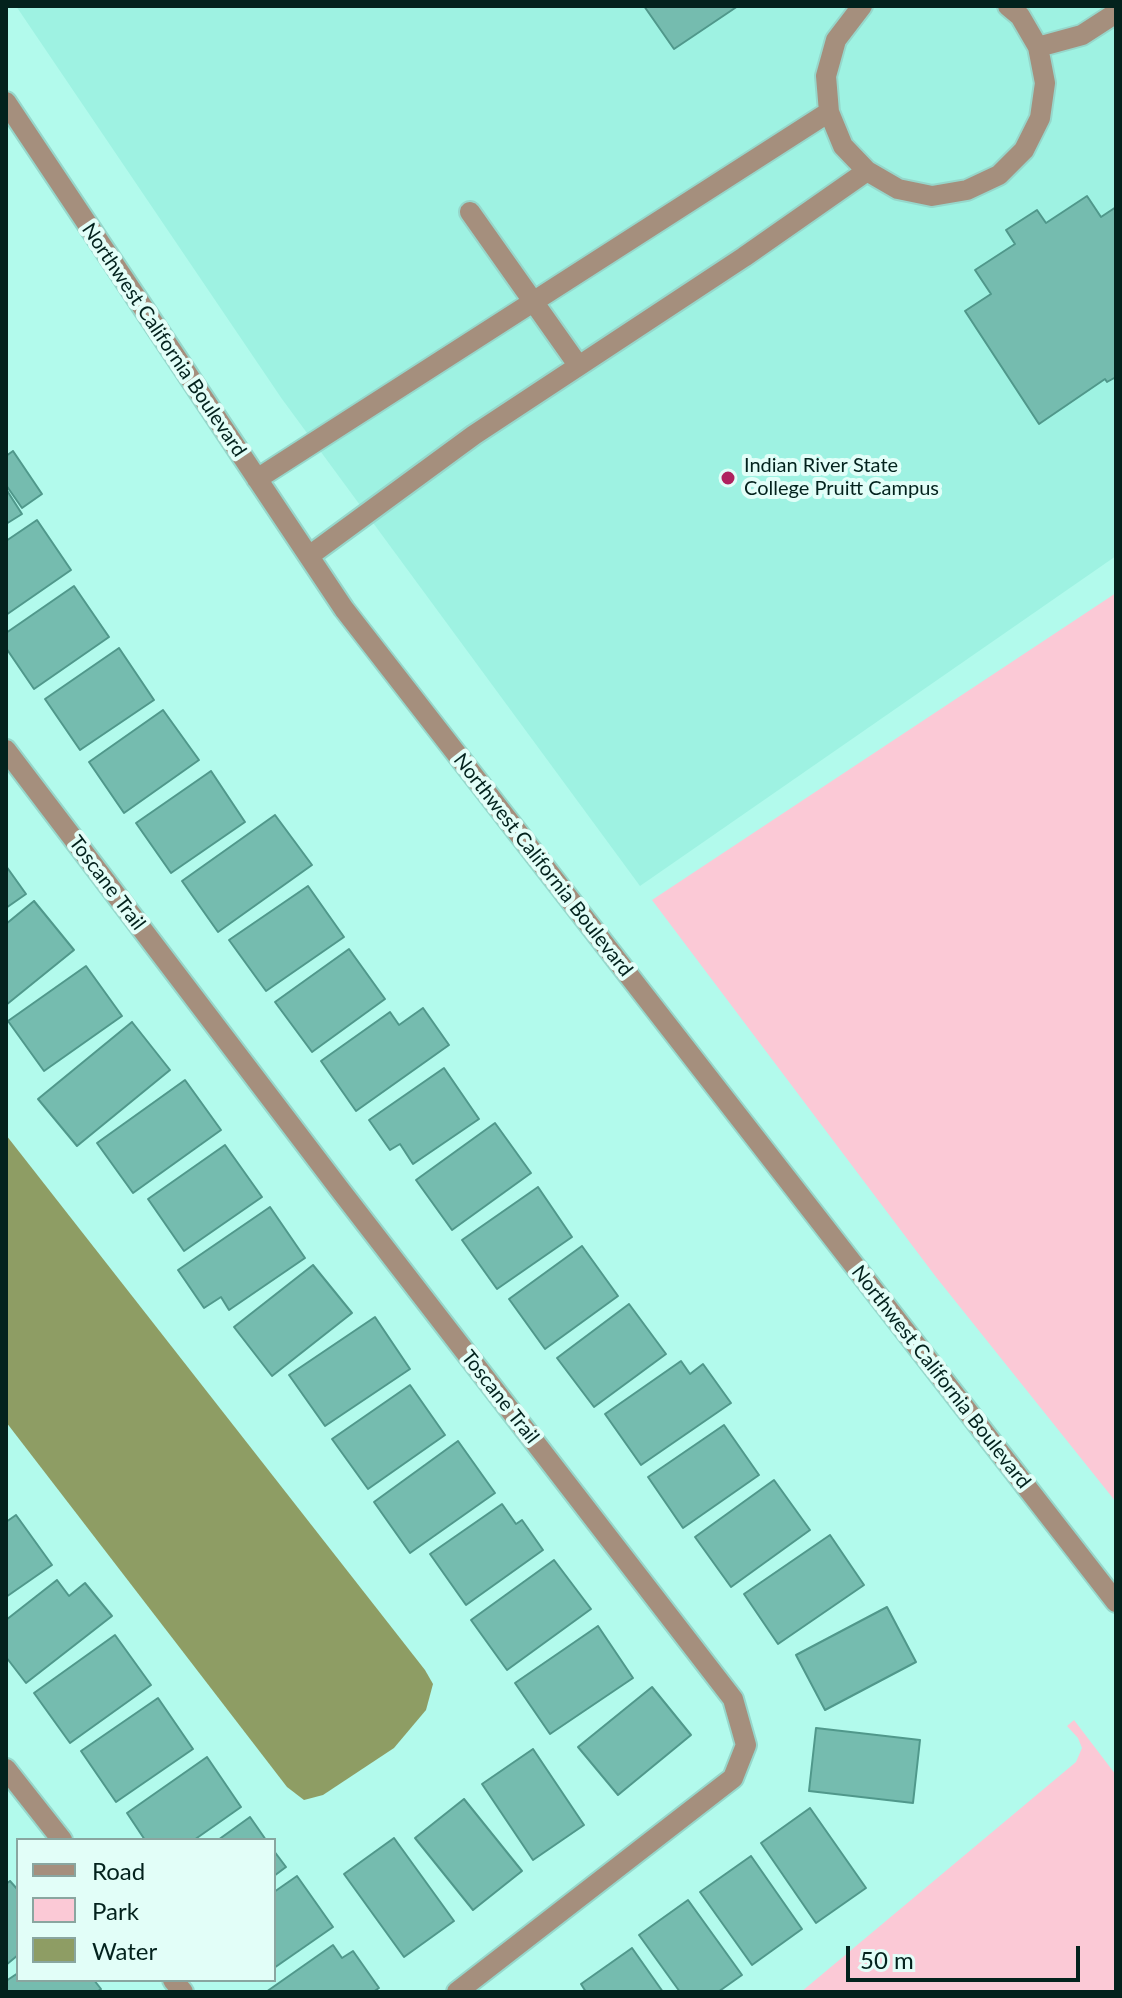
<!DOCTYPE html>
<html>
<head>
<meta charset="utf-8">
<style>
	body { margin:0 }
	#map { position:relative; width:1122px; height:1998px; overflow:hidden; background:#b2faec; font-family:Lato,sans-serif }
	canvas { display:block }
	.frame { position:absolute; inset:0; border:8px solid #03221d; pointer-events:none }
	.legend { position:absolute; left:16px; top:1838px; width:260px; height:144px; box-sizing:border-box; background:#e2fef8; border:2px solid #89a6a0; margin:0; padding:10px 14px; list-style:none; font-size:24px; color:#03221d }
	.legend li { display:flex; align-items:center; gap:16px; height:40px }
	.legend b { width:40px; border:2px solid #89a6a0 }
	.scale { position:absolute; left:846px; top:1946px; width:234px; height:36px; box-sizing:border-box; border:4px solid #03221d; border-top:0; padding-left:10px; font-size:24px; line-height:28px; white-space:nowrap; color:#03221d; -webkit-text-stroke:6px #e2fef8; paint-order:stroke }
</style>
</head>
<body>
<div id="map">
<canvas width="1122" height="1998"></canvas>
<div class="frame"></div>
<ul class="legend">
<li><b style="height:10px;background:#a58f7d"></b>Road</li>
<li><b style="height:22px;background:#fbc9d6"></b>Park</li>
<li><b style="height:22px;background:#8e9d64"></b>Water</li>
</ul>
<div class="scale">50 m</div>
</div>
<script>
const g = document.querySelector('canvas').getContext('2d');
g.lineJoin = 'round';
function fill(path, color) { g.fillStyle = color; g.fill(path, 'evenodd'); }
const shape = rows => new Path2D(rows.map(r => 'M' + r).join(''));
function trace(path, color, width, dash) { g.strokeStyle = color; g.lineWidth = width; g.lineCap = dash ? 'butt' : 'round'; g.setLineDash(dash || []); g.stroke(path); }
function drawText(font, color, halo, rows, align = 'center') {
  g.font = font + ' Lato,sans-serif'; g.lineWidth = 8; g.setLineDash([]); g.textBaseline = 'middle'; g.strokeStyle = halo; g.fillStyle = color; for (const [text, x, y, turn = 0] of rows) {
    g.save(); g.translate(x, y); g.rotate((+turn || 0) * Math.PI / 180); g.textAlign = isNaN(turn) ? turn : align; if (halo) g.strokeText(text, 0, 0); g.fillText(text, 0, 0); g.restore();
  }
}
fill(shape([
	[16,6,1116,6,1116,556,640,886,282,399]
]), '#9ef2e2');
fill(shape([
	[1116,593,1116,1502,936,1277,652,900],
	[1074,1720,1116,1775,1116,1992,801,1992,1076,1762,1082,1748,1078,1738,1067,1726]
]), '#fbc9d6');
fill(shape([
	[6,1135,425,1670,433,1684,426,1710,394,1748,323,1795,304,1800,287,1787,6,1422]
]), '#8e9d64');
const building = shape([
	[644,6,738,6,674,49,644,6],
	[1087,196,1101,217,1116,207,1116,377,1107,382,1105,379,1039,424,965,311,991,294,975,270,1015,244,1006,230,1037,210,1046,223,1087,196],
	[13,451,42,494,22,508,6,485,6,456,13,451],
	[6,489,22,514,6,524,6,489],
	[37,520,71,570,6,615,6,541,37,520],
	[74,586,109,637,34,689,6,648,6,633,74,586],
	[119,648,154,700,80,750,45,699,119,648],
	[163,710,199,760,124,813,89,762,163,710],
	[211,771,245,822,171,873,136,823,211,771],
	[275,815,312,865,218,932,182,881,275,815],
	[6,866,26,894,6,908,6,866],
	[308,886,344,937,266,991,229,940,308,886],
	[34,901,74,950,6,1005,6,924,34,901],
	[349,949,385,999,312,1052,275,1002,349,949],
	[86,966,122,1016,44,1071,8,1021,86,966],
	[423,1008,449,1045,356,1111,321,1061,390,1012,399,1025,423,1008],
	[132,1022,170,1070,77,1146,38,1099,132,1022],
	[444,1068,479,1119,413,1164,400,1144,390,1150,369,1120,444,1068],
	[185,1080,221,1130,133,1193,97,1143,185,1080],
	[495,1123,531,1173,452,1230,416,1180,495,1123],
	[225,1145,262,1197,184,1251,148,1199,225,1145],
	[538,1187,572,1237,497,1289,462,1240,538,1187],
	[270,1207,305,1258,229,1310,221,1297,204,1308,178,1270,270,1207],
	[582,1246,618,1296,545,1349,509,1299,582,1246],
	[313,1265,352,1313,272,1376,234,1327,313,1265],
	[629,1304,666,1354,594,1407,557,1358,629,1304],
	[375,1317,410,1369,325,1426,289,1375,375,1317],
	[681,1361,690,1374,703,1364,731,1403,641,1465,605,1414,681,1361],
	[410,1385,445,1435,368,1489,332,1439,410,1385],
	[724,1425,759,1475,683,1528,648,1477,724,1425],
	[458,1441,495,1493,410,1553,374,1502,458,1441],
	[774,1480,810,1530,731,1587,695,1537,774,1480],
	[502,1504,516,1524,522,1520,543,1550,466,1605,430,1554,502,1504],
	[16,1515,52,1565,6,1597,6,1522,16,1515],
	[830,1535,864,1585,778,1644,744,1594,830,1535],
	[554,1560,591,1609,507,1670,471,1620,554,1560],
	[57,1580,69,1596,85,1583,112,1616,26,1683,6,1657,6,1620,57,1580],
	[887,1607,916,1662,825,1710,796,1655,887,1607],
	[598,1626,633,1678,550,1734,515,1683,598,1626],
	[115,1635,151,1685,70,1743,34,1693,115,1635],
	[652,1687,691,1735,618,1795,578,1747,652,1687],
	[158,1698,193,1749,116,1802,81,1751,158,1698],
	[816,1728,920,1740,913,1803,809,1791,816,1728],
	[533,1749,584,1825,533,1860,482,1784,533,1749],
	[207,1757,241,1807,194,1840,145,1840,127,1813,207,1757],
	[464,1799,522,1871,473,1910,415,1838,464,1799],
	[810,1808,866,1888,816,1923,761,1843,810,1808],
	[250,1817,266,1840,218,1840,250,1817],
	[394,1838,454,1921,404,1957,344,1874,394,1838],
	[274,1851,286,1867,274,1876,274,1851],
	[751,1856,802,1929,752,1965,700,1892,751,1856],
	[297,1876,333,1927,274,1968,274,1892,297,1876],
	[10,1881,18,1890,18,1955,6,1965,6,1884,10,1881],
	[688,1900,742,1975,718,1992,680,1992,639,1935,688,1900],
	[333,1945,342,1958,353,1951,379,1988,373,1992,266,1992,333,1945],
	[632,1948,663,1992,586,1992,581,1984,632,1948],
	[18,1973,18,1980,94,1980,101,1989,97,1992,6,1992,6,1981,18,1973]
]);
fill(building, '#75bcaf');
trace(building, '#50988b', 2);
const minor = shape([
	[862,6,836,40,826,76,829,112,843,146,867,171,898,189,932,196,967,190,999,175,1024,150,1040,118,1045,83,1038,47,1020,16,1008,6],
	[1038,47,1082,35,1116,13],
	[6,102,344,609,1116,1602],
	[470,212,578,365],
	[257,479,829,112],
	[309,556,474,435,744,257,867,171],
	[6,750,341,1191,733,1699,746,1745,733,1778,457,1992],
	[6,1769,62,1840],
	[173,1980,183,1992]
]);
trace(minor, '#96d7cb', 24);
trace(minor, '#a58f7d', 20);
for (const [x, y, r, color] of [
	[728,478,8,"#af235f"]
]) { const dot = new Path2D(); dot.arc(x, y, r, 0, 2 * Math.PI); g.fillStyle = color; g.fill(dot); trace(dot, '#e2fef8', 3); }
drawText('20px', '#03221d', '#e2fef8', [
	["Northwest California Boulevard",164,340,56],
	["Northwest California Boulevard",543,865,52],
	["Toscane Trail",107,883,53],
	["Northwest California Boulevard",941,1377,52],
	["Toscane Trail",500,1397,52]
]);
drawText('20px', '#03221d', '#e2fef8', [
	["Indian River State",744,466],
	["College Pruitt Campus",744,489]
], 'left');
</script>
</body>
</html>
